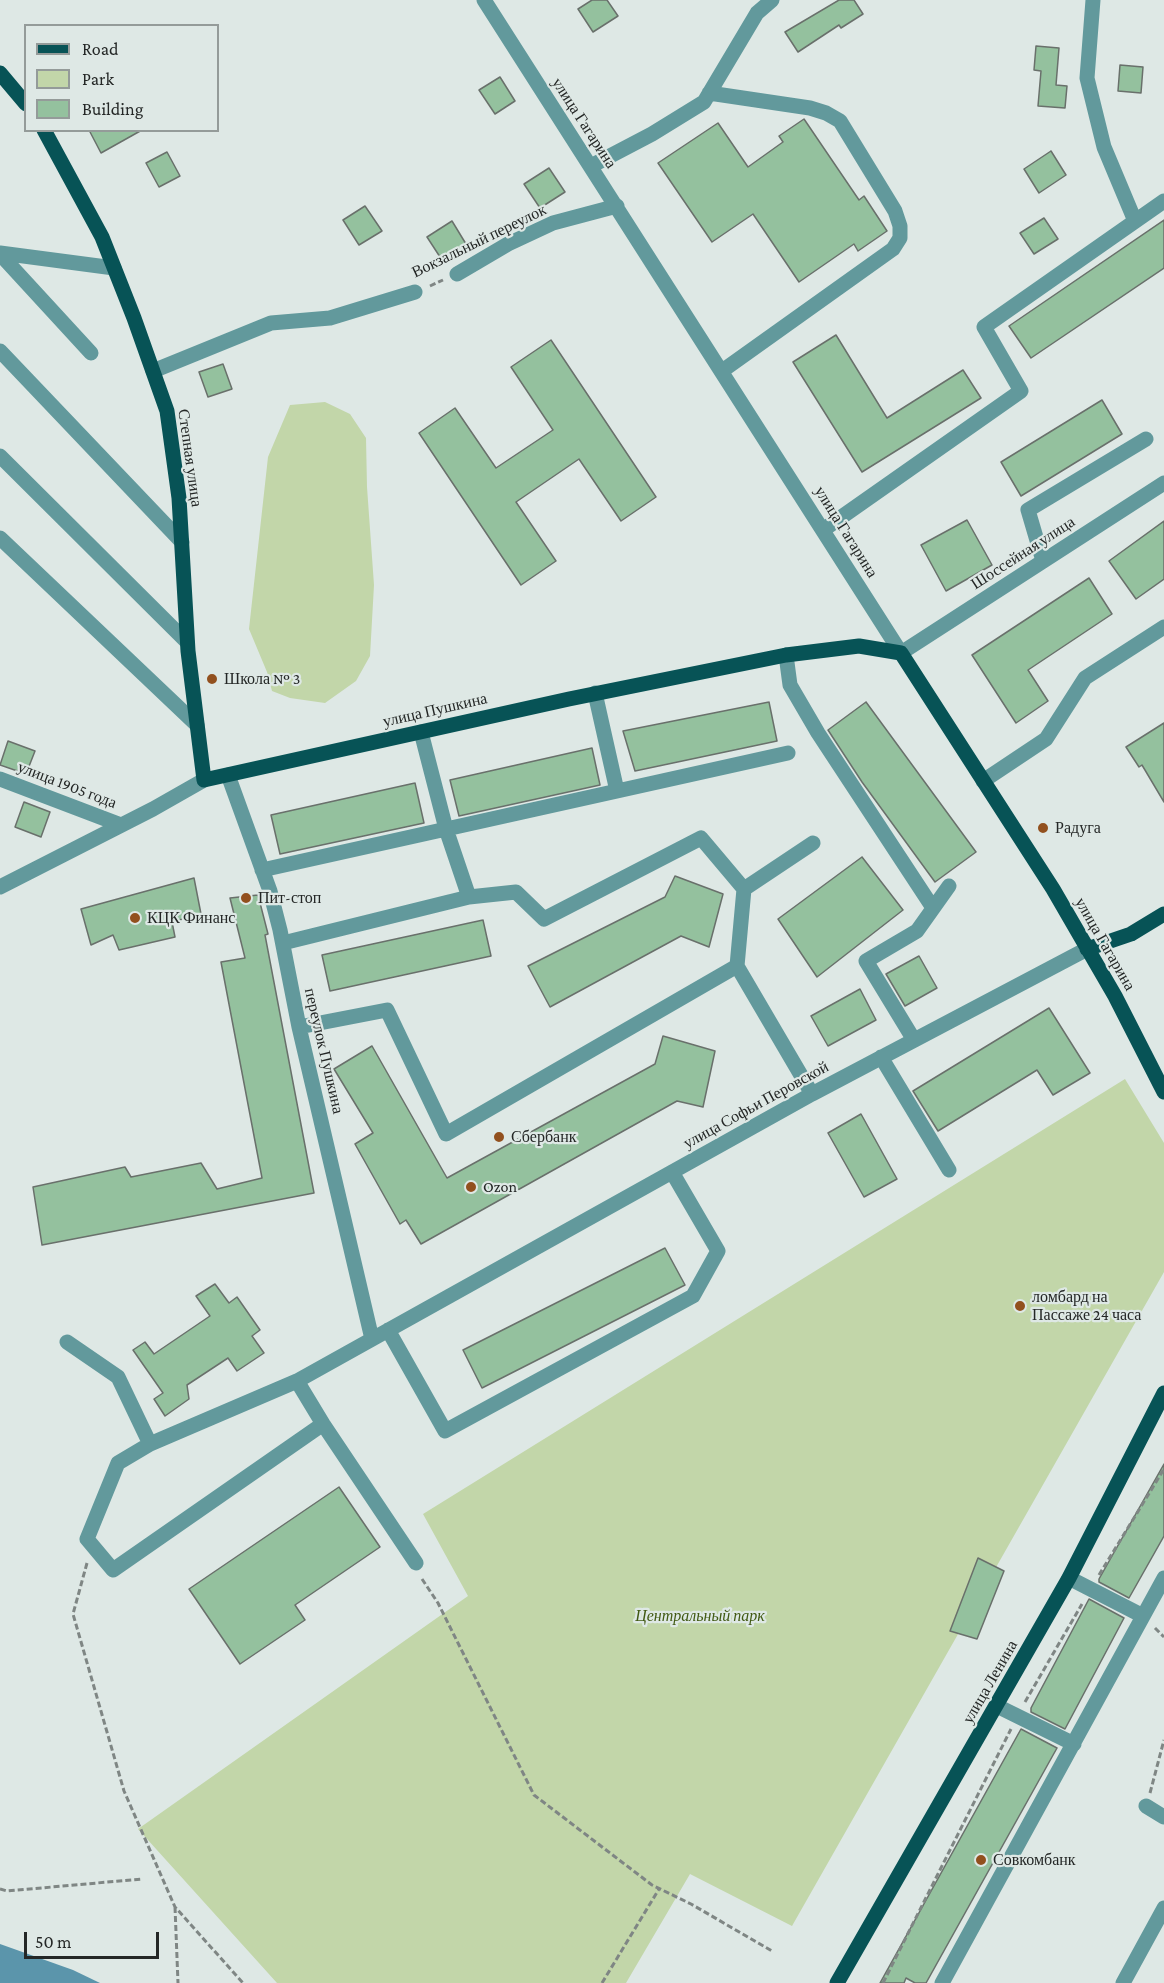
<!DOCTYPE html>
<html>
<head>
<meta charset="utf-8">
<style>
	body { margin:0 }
	#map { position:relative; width:1164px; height:1983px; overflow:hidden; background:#dee8e5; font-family:"Crimson Pro",serif }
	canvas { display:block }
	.legend { position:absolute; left:24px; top:24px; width:195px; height:108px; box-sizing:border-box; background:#dee8e5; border:2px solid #949b99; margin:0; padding:8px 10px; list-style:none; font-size:18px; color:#242726 }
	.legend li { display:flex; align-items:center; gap:12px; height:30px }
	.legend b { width:30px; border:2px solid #949b99 }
	.scale { position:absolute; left:24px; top:1932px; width:135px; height:27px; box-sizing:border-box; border:3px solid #242726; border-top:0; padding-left:8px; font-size:18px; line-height:21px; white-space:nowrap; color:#242726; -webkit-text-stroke:4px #dee8e5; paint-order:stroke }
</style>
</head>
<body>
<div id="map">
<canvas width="1164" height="1983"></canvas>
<ul class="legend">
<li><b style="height:8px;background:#075356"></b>Road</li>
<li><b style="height:16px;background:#c2d6a9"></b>Park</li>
<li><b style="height:16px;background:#94c19e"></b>Building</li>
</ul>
<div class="scale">50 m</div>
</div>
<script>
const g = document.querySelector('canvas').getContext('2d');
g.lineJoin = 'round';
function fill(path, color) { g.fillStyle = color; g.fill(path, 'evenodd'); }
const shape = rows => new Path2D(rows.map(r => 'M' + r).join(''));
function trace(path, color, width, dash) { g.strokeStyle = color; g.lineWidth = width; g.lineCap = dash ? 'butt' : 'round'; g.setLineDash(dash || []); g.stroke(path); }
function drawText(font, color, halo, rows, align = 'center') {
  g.font = font + ' "Crimson Pro",serif'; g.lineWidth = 4.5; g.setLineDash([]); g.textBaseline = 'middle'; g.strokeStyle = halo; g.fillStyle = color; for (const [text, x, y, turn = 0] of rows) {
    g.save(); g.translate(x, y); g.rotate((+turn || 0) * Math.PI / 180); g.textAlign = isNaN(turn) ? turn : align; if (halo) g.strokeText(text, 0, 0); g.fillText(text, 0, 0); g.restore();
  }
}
fill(shape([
	[325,402,350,414,366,438,367,487,374,585,370,656,356,681,325,703,290,698,272,691,267,672,249,629,268,457,290,405],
	[1125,1079,1164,1143,1164,1272,792,1926,690,1874,626,1983,277,1983,138,1829,468,1596,423,1514]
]), '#c2d6a9');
fill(shape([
	[0,1944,73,1970,100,1983,0,1983]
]), '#5b95ab');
const building = shape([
	[592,0,607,0,618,16,593,32,578,9,592,0],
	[839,0,854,0,863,14,841,28,839,25,798,52,785,32,839,0],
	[1036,46,1059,48,1056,85,1067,86,1065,108,1038,106,1041,71,1034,70,1036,46],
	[1120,65,1143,67,1141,93,1118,91,1120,65],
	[500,77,515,101,495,114,479,90,500,77],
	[804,119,859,200,864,196,887,231,858,251,854,244,799,282,753,214,712,242,658,163,718,123,748,167,783,142,779,136,804,119],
	[89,130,142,130,101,153,89,130],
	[1051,151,1066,175,1039,193,1024,169,1051,151],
	[167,152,180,176,159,187,146,163,167,152],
	[549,168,565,192,540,208,524,184,549,168],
	[365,206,382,231,359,245,343,220,365,206],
	[1044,218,1058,239,1034,254,1020,233,1044,218],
	[1164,220,1164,268,1031,358,1009,326,1164,220],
	[452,221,466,244,442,260,427,237,452,221],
	[836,335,887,418,963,370,981,398,862,472,793,362,836,335],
	[551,340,656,497,621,521,579,459,516,502,556,561,521,585,419,433,455,408,496,468,553,430,511,367,551,340],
	[223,364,232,389,208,397,199,372,223,364],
	[1102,400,1122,434,1021,496,1001,462,1102,400],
	[967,520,992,565,946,591,921,545,967,520],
	[1164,521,1164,579,1136,599,1109,561,1164,521],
	[1089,578,1112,614,1028,670,1048,701,1016,723,972,655,1089,578],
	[769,702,777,741,635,771,623,731,769,702],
	[866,702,976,852,935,882,862,782,828,730,866,702],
	[1164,723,1164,802,1142,765,1139,767,1126,747,1164,723],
	[8,741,35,751,26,774,0,765,8,741],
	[592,748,600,785,459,816,450,780,592,748],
	[415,783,424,823,280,854,271,815,415,783],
	[24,802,50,812,41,837,15,827,24,802],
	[862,857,903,910,817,977,778,919,862,857],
	[675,876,723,894,709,947,681,936,550,1007,528,966,665,897,675,876],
	[194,878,201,914,172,922,175,937,119,950,113,935,91,945,81,909,194,878],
	[258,895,268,934,265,935,314,1193,42,1245,33,1187,125,1167,131,1177,201,1163,217,1189,262,1178,221,962,245,958,230,898,258,895],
	[483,920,491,956,330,991,322,955,483,920],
	[919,956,937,988,905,1006,886,974,919,956],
	[860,989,876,1020,828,1046,811,1016,860,989],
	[1049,1008,1090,1073,1053,1095,1037,1070,938,1131,913,1091,1049,1008],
	[663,1036,715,1051,703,1107,677,1101,421,1244,406,1220,400,1224,355,1144,373,1133,334,1069,372,1046,447,1178,655,1064,663,1036],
	[861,1114,897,1179,864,1197,828,1133,861,1114],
	[665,1248,685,1285,482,1388,463,1350,665,1248],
	[215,1284,229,1303,237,1297,260,1330,252,1336,264,1353,237,1371,228,1358,187,1385,189,1399,165,1416,154,1399,163,1393,133,1350,145,1342,154,1354,210,1316,196,1296,215,1284],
	[1164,1464,1164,1536,1129,1598,1099,1582,1099,1579,1164,1464],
	[339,1487,380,1547,295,1605,305,1620,240,1664,189,1589,339,1487],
	[978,1558,1004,1571,977,1639,950,1631,978,1558],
	[1089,1599,1124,1618,1065,1729,1031,1712,1031,1708,1089,1599],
	[1021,1729,1057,1748,926,1983,915,1983,906,1978,904,1983,880,1983,1021,1729]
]);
fill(building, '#94c19e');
trace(building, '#69706b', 1.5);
trace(shape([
	[430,286,443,280],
	[87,1563,73,1614,124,1791,175,1907,243,1983],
	[1099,1575,1164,1469],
	[422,1579,438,1603,534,1795,652,1885,691,1904,772,1951],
	[1155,1628,1164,1637],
	[1025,1702,1082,1604],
	[1150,1793,1164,1740],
	[0,1889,7,1891,142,1879],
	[175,1907,178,1983],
	[602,1983,659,1889],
	[883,1983,1011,1729]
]), '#7f8684', 3, [6, 3]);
trace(shape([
	[484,0,901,653,1164,483],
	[1093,0,1087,78,1104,147,1135,221],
	[709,93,810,108,826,113,840,121,895,211,900,226,900,238,893,249,722,371],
	[591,166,652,134,704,102,757,13,772,0],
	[0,253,114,268],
	[0,254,91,353],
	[457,274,508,244,553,223,617,206],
	[0,351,182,542],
	[153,371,271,323,330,318,415,292],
	[0,456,187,642],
	[823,530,1021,391,984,327,1164,201],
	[0,538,197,725],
	[1043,561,1028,510,1146,439],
	[786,655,790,685,818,733,933,908],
	[595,693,617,791],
	[421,732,446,829,469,897,516,892,544,919,701,838,744,889],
	[228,775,270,891,280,930,299,1027,372,1339],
	[0,779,121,825],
	[983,781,1046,739,1085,678,1164,627],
	[262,870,788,753],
	[0,887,153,809,204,780],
	[283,943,469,897],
	[737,966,744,889,813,843],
	[299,1027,387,1010,446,1134,737,966,812,1094],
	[914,1040,866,961,917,931,949,886],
	[881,1057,949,1170],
	[388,1330,445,1431,693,1296,718,1251,672,1172],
	[67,1342,118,1377,150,1444],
	[297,1381,323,1424,416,1563],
	[323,1424,113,1570,87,1539,118,1463,150,1444,297,1381,812,1094,1087,949],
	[1069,1578,1143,1616],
	[997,1706,1074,1744],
	[1146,1806,1164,1817],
	[942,1983,1164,1578],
	[1123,1983,1164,1908]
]), '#62999c', 15);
trace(shape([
	[0,73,26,104],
	[44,130,102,237,134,318,167,411,179,498,188,651,204,780,569,699,786,655,859,646,901,653,1053,889,1115,996,1164,1092],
	[1087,949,1131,934,1164,914],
	[837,1983,1069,1578,1164,1393]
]), '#075356', 15);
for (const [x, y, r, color] of [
	[212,679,6,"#92501e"],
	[1043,828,6,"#92501e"],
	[246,898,6,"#92501e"],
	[135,918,6,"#92501e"],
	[499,1137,6,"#92501e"],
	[471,1187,6,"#92501e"],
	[1020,1306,6,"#92501e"],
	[981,1860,6,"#92501e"]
]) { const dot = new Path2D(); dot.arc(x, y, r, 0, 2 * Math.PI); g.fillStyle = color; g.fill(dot); trace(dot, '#dee8e5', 2); }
drawText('16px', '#242726', '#dee8e5', [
	["улица Гагарина",584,123,57],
	["Вокзальный переулок",479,241,-26],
	["Степная улица",190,458,82],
	["улица Гагарина",846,532,58],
	["Шоссейная улица",1023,553,-33],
	["улица Пушкина",435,710,-13],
	["улица 1905 года",67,785,21],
	["улица Гагарина",1105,944,60],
	["переулок Пушкина",324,1051,77],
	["улица Софьи Перовской",756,1105,-29],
	["улица Ленина",990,1682,-60]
]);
drawText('16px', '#242726', '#dee8e5', [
	["Школа № 3",224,679],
	["Радуга",1055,828],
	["Пит-стоп",258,898],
	["КЦК Финанс",147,918],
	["Сбербанк",511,1137],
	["Ozon",483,1187],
	["ломбард на",1032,1297],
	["Пассаже 24 часа",1032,1315],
	["Совкомбанк",993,1860]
], 'left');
drawText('italic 16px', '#415a13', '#dee8e5', [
	["Центральный парк",700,1616]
]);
</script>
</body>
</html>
